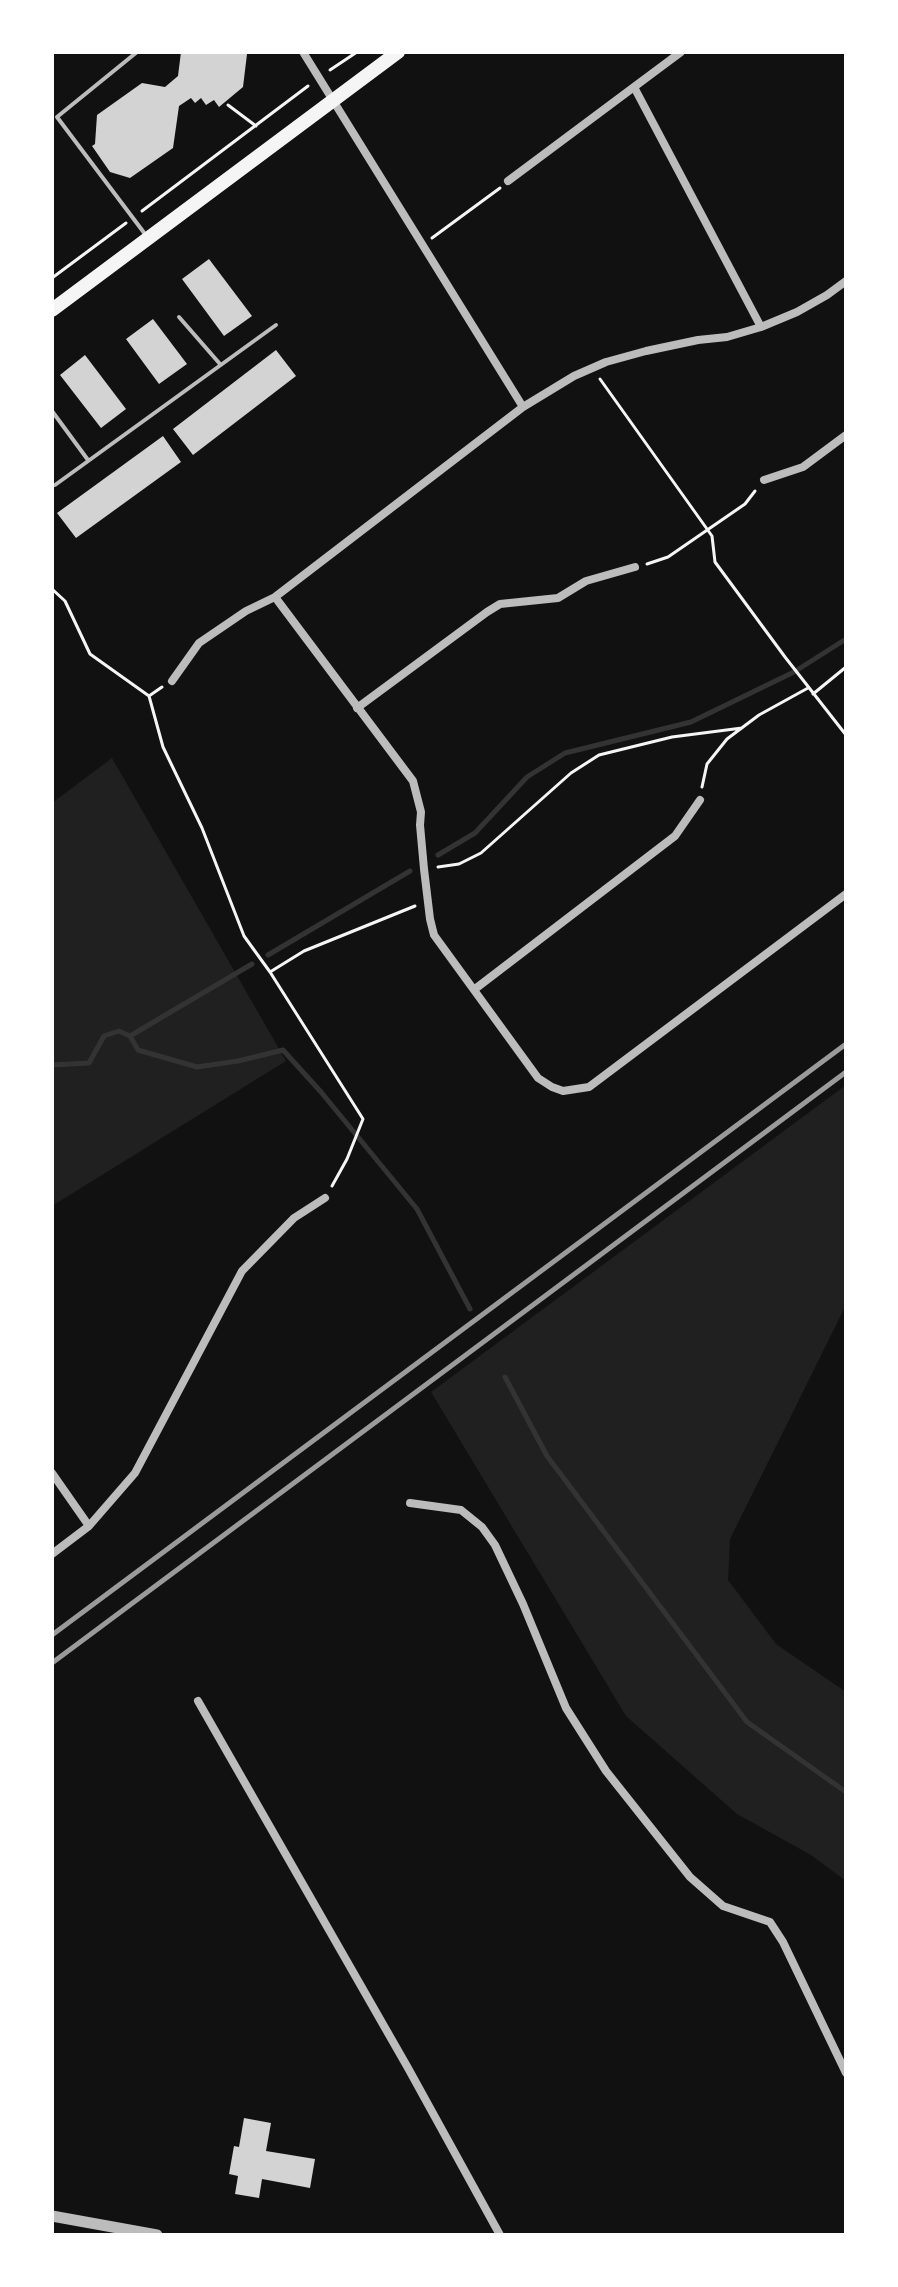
<!DOCTYPE html>
<html>
<head>
<meta charset="utf-8">
<style>
	body { margin:0 }
	#map { position:relative; width:898px; height:2287px; overflow:hidden; background:#111; font-family:Barlow,sans-serif }
	canvas { display:block }
	.frame { position:absolute; inset:0; border:54px solid #fff; pointer-events:none }
</style>
</head>
<body>
<div id="map">
<canvas width="898" height="2287"></canvas>
<div class="frame"></div>
</div>
<script>
const g = document.querySelector('canvas').getContext('2d');
g.lineJoin = 'round';
function fill(path, color) { g.fillStyle = color; g.fill(path, 'evenodd'); }
const shape = rows => new Path2D(rows.map(r => 'M' + r).join(''));
function trace(path, color, width, dash) { g.strokeStyle = color; g.lineWidth = width; g.lineCap = dash ? 'butt' : 'round'; g.setLineDash(dash || []); g.stroke(path); }
fill(shape([
	[112,758,286,1061,52,1206,52,803],
	[846,1085,846,1305,730,1539,728,1580,776,1644,846,1692,846,1881,811,1855,737,1814,626,1716,431,1392]
]), '#202020');
trace(shape([
	[438,855,475,833,527,777,565,753,691,722,794,672,846,639],
	[268,955,410,871],
	[130,1036,252,964],
	[52,1065,89,1063,104,1036,119,1031,130,1036,138,1050,197,1067,238,1061,283,1050,321,1092,417,1209,470,1309],
	[505,1377,547,1456,747,1722,846,1792]
]), '#333', 5);
fill(shape([
	[181,52,245,52,247,54,243,87,219,107,214,100,206,105,201,98,195,103,191,98,179,106,173,148,130,178,110,172,92,146,95,144,97,115,142,83,165,87,178,76],
	[209,259,252,316,224,336,182,279],
	[153,319,187,364,159,384,126,339],
	[276,350,296,376,193,455,173,429],
	[85,355,126,409,101,428,60,375],
	[163,436,181,462,76,538,57,513],
	[244,2118,271,2123,266,2151,315,2159,310,2188,262,2179,259,2198,235,2194,238,2176,229,2174,234,2146,239,2147]
]), '#d3d3d3');
trace(shape([
	[330,70,357,52],
	[228,105,256,126],
	[142,211,308,86],
	[432,238,500,188],
	[52,278,126,223],
	[600,379,712,536,715,562,785,657,846,735],
	[647,564,668,557,745,504,755,491],
	[52,589,65,601,90,654,149,696,163,747,202,828,244,936,270,972,363,1119,347,1159,332,1186],
	[813,694,846,667],
	[149,696,162,687],
	[702,787,707,764,727,739,759,715,808,688],
	[438,867,459,864,481,853,571,773,599,755,672,737,742,728],
	[270,972,304,951,415,906]
]), '#f5f5f5', 3);
trace(shape([
	[137,52,57,117,145,234],
	[179,317,220,364],
	[52,411,88,460],
	[55,485,276,325]
]), '#bcbcbc', 4);
trace(shape([
	[303,52,523,407],
	[681,52,634,87,761,327],
	[508,181,634,87],
	[764,480,803,467,846,435],
	[275,597,413,781,421,812,420,825,424,869,430,919,434,935,538,1078,552,1087,563,1091,589,1087,846,894],
	[172,681,199,643,246,611,275,597,523,407,574,376,606,362,646,351,698,340,727,337,761,327,797,312,827,295,846,281],
	[357,708,487,612,500,604,558,598,586,581,635,567],
	[475,989,675,836,700,800],
	[52,1473,89,1526],
	[410,1503,461,1510,482,1527,495,1545,523,1604,566,1708,606,1771,690,1877,723,1906,770,1922,783,1942,846,2073],
	[52,1554,89,1526,135,1473,242,1271,294,1218,325,1198],
	[198,1701,408,2068,500,2235]
]), '#bcbcbc', 8);
trace(shape([
	[52,2216,157,2235]
]), '#bcbcbc', 11);
trace(shape([
	[52,310,398,52]
]), '#f5f5f5', 14);
trace(shape([
	[52,1635,846,1044],
	[52,1663,846,1072]
]), '#9a9a9a', 5);
</script>
</body>
</html>
